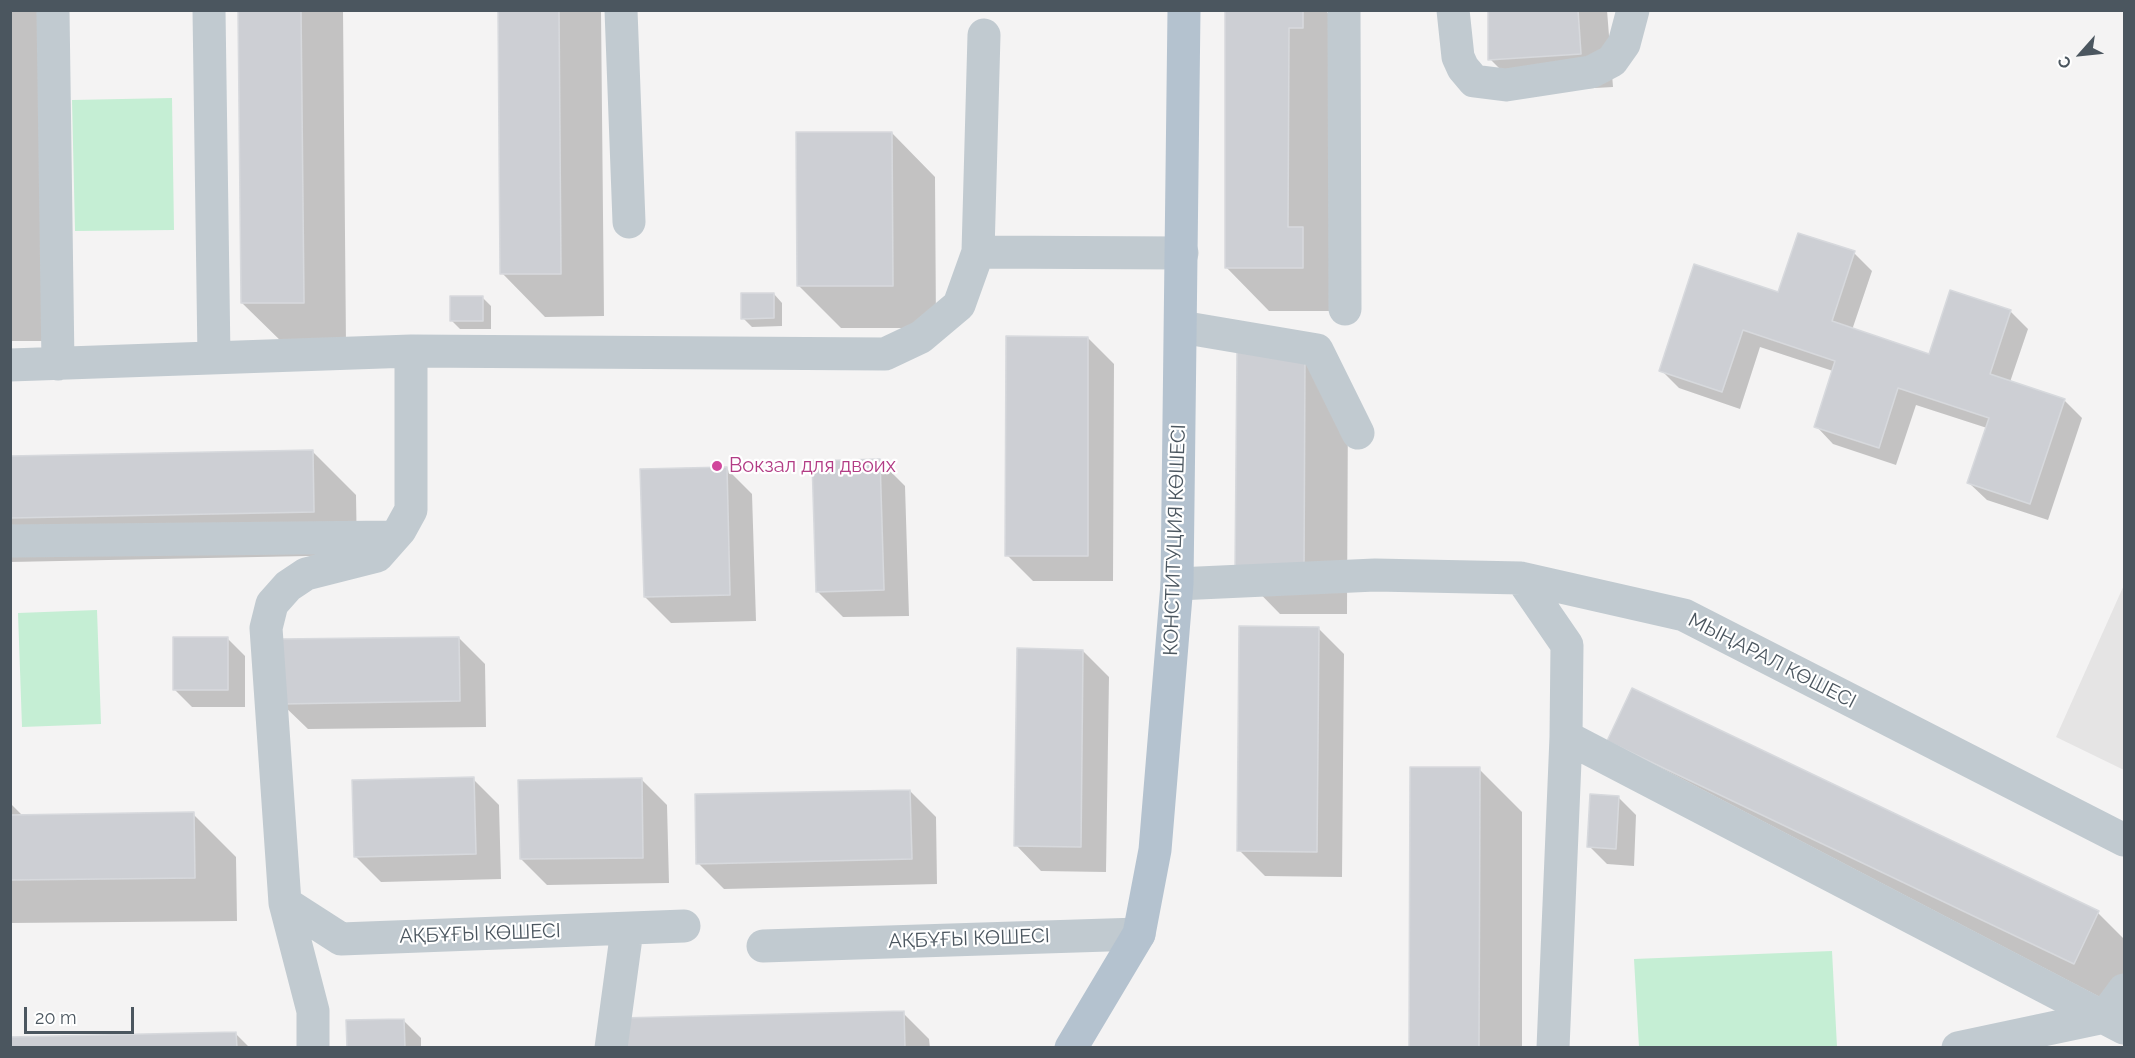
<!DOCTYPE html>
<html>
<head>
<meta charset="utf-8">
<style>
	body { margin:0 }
	#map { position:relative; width:2135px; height:1058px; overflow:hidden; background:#f4f3f3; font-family:Raleway,sans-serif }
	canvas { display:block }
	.frame { position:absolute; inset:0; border:12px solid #4b565f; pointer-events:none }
	.north { position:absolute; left:2051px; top:24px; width:60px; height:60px; -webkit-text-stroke:4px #fff; paint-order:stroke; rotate:243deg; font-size:16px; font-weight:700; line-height:24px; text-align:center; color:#4b565f }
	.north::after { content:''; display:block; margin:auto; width:21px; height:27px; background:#4b565f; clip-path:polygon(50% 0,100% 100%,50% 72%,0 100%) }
	.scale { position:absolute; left:24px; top:1007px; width:110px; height:27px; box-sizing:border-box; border:3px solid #4b565f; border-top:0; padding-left:8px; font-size:18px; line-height:21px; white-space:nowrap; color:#4b565f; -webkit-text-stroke:4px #fff; paint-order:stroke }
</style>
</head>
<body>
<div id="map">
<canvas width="2135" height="1058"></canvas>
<div class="frame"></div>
<div class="north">С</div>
<div class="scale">20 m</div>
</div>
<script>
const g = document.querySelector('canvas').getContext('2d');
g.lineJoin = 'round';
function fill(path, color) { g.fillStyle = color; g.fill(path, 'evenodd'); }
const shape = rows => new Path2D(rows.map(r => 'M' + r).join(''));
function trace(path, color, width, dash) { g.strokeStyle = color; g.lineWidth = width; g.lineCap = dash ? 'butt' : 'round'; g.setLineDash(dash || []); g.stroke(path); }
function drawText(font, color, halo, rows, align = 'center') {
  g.font = font + ' Raleway,sans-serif'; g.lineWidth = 4.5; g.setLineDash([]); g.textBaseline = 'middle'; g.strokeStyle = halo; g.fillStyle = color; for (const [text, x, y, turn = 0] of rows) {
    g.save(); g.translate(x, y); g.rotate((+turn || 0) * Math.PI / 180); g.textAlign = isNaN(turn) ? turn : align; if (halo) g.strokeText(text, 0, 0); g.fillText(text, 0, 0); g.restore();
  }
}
fill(shape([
	[2124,585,2124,770,2056,737]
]), '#e5e4e4');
fill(shape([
	[172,98,174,230,75,231,72,100],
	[97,610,101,724,22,727,18,613],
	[1832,951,1837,1047,1639,1047,1634,959]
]), '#c5eed4');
fill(shape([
	[10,10,37,10,44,341,10,341],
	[239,10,343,10,346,345,286,346,242,303],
	[499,10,601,10,604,316,545,317,502,273],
	[1226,10,1325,10,1346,32,1346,311,1269,311,1226,267],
	[1490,10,1607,10,1613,87,1523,92,1490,59],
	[892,133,935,177,936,328,841,328,798,285],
	[1854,253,1872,271,1852,330,1930,356,2010,311,2028,329,2010,382,2064,400,2082,418,2048,520,1987,500,1969,483,1987,428,1916,405,1896,465,1833,444,1816,426,1833,371,1760,347,1740,409,1679,388,1661,370,1779,294],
	[774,294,782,303,782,326,752,327,743,318],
	[482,297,491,306,491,329,460,329,452,321],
	[1088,338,1114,364,1113,581,1033,581,1007,555],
	[1304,353,1348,396,1347,614,1280,614,1237,570],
	[312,451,356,495,357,555,10,562,10,458],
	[879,460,905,486,909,616,843,617,817,591],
	[726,468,752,494,756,621,671,623,645,597],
	[1318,628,1344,654,1342,877,1265,876,1239,850],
	[227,638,245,656,245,707,192,707,174,689],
	[459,638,485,664,486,727,308,729,282,704],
	[1083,651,1109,677,1106,872,1041,871,1016,845],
	[1609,741,2098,913,2124,939,2124,992,2117,1006],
	[1479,769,1522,812,1522,1048,1411,1048],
	[473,779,499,805,501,879,381,882,355,856],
	[641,779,667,805,669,883,547,885,521,859],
	[910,791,936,817,937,884,724,889,698,863],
	[1618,797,1636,815,1634,866,1607,864,1589,846],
	[10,803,23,816,193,814,236,857,237,921,10,923],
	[903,1013,929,1039,930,1048,622,1048],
	[403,1020,421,1038,421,1048,348,1048],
	[236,1034,250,1048,10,1048]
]), '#0003');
const building = shape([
	[238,10,301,10,304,303,241,303,238,10],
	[498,10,559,10,561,274,500,274,498,10],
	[1225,10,1303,10,1303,28,1289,28,1288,227,1303,227,1303,268,1225,268,1225,10],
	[1488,10,1578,10,1581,54,1488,60,1488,10],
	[796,132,892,132,893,286,797,286,796,132],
	[1798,233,1855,251,1832,321,1929,354,1950,290,2011,310,1990,374,2065,399,2030,504,1967,483,1989,418,1898,388,1879,448,1814,427,1835,361,1743,330,1722,392,1659,371,1694,264,1778,292,1798,233],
	[741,293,774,293,774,318,741,319,741,293],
	[450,296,483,296,483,321,450,321,450,296],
	[1006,336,1088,337,1088,556,1005,556,1006,336],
	[1237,351,1305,351,1304,571,1235,571,1237,351],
	[313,450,314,512,10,518,10,456,313,450],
	[880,459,884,590,816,592,812,461,880,459],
	[727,467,730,595,644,597,640,469,727,467],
	[1239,626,1319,627,1317,852,1237,851,1239,626],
	[173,637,228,637,228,690,173,690,173,637],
	[459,637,460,701,280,704,279,639,459,637],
	[1017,648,1083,650,1081,847,1014,846,1017,648],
	[1632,688,2099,911,2074,964,1607,741,1632,688],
	[1410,767,1480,767,1479,1048,1409,1048,1410,767],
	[474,777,476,854,354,857,352,780,474,777],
	[642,778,643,858,520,859,518,780,642,778],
	[910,790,912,859,696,864,695,794,910,790],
	[1590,794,1619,796,1616,849,1587,847,1590,794],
	[194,812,195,878,10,880,10,815,194,812],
	[904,1011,905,1048,621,1048,620,1018,904,1011],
	[404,1019,405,1048,347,1048,346,1020,404,1019],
	[236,1032,237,1048,10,1048,10,1037,236,1032]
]);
fill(building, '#cdcfd4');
trace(building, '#d7d9dd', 1.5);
trace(shape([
	[53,10,58,364],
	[209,10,214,358],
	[621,10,629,222],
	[1344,10,1345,309],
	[1453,10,1458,57,1463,68,1474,81,1506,85,1591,72,1612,61,1624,44,1633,10],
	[978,252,984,35],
	[1181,327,1317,350,1358,433],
	[10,365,411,351,885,354,921,337,959,305,978,252,1182,253],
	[10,541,392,537],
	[1521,578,1567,645,1566,737,1553,1048],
	[1177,584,1375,575,1521,578,1684,615,2124,840],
	[1566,737,2124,1028],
	[285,903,341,939,684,926],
	[763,946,1139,934],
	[313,1048,313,1011,285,903,266,628,272,604,288,586,306,574,377,556,400,530,411,510,411,351],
	[611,1048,627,930],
	[1958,1048,2104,1017,2124,990]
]), '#c1cad0', 33);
trace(shape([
	[1071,1048,1139,934,1155,850,1177,584,1184,10]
]), '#b4c2cf', 33);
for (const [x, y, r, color] of [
	[717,466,6,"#d1479c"]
]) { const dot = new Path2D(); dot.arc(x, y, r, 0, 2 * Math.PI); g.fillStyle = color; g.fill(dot); trace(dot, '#fff', 2); }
drawText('20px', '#b23c85', '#fff', [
	["Вокзал для двоих",729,466]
], 'left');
drawText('20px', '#4b565f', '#fff', [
	["КОНСТИТУЦИЯ КӨШЕСІ",1175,540,-88],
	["МЫҢАРАЛ КӨШЕСІ",1772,661,27],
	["АҚБҰҒЫ КӨШЕСІ",480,934,-2],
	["АҚБҰҒЫ КӨШЕСІ",969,939,-2]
]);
</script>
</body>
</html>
